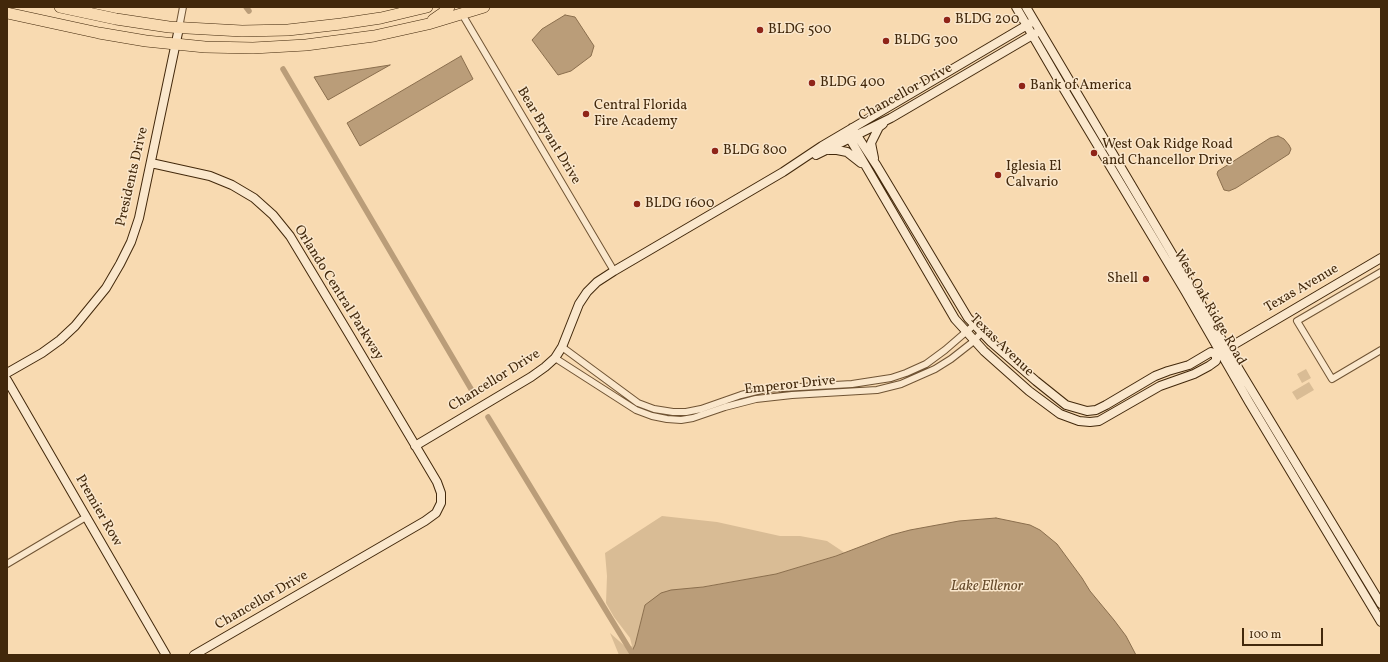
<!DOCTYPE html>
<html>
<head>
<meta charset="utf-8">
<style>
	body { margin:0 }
	#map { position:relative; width:1388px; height:662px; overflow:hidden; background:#f8dab1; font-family:Vollkorn,serif }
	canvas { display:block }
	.frame { position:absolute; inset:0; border:8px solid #42280b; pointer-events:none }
	.scale { position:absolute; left:1242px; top:628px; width:81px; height:18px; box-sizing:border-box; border:2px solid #42280b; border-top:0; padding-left:5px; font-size:12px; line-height:14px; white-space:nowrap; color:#42280b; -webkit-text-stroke:3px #fae7cc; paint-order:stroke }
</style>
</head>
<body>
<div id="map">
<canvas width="1388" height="662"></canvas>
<div class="frame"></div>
<div class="scale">100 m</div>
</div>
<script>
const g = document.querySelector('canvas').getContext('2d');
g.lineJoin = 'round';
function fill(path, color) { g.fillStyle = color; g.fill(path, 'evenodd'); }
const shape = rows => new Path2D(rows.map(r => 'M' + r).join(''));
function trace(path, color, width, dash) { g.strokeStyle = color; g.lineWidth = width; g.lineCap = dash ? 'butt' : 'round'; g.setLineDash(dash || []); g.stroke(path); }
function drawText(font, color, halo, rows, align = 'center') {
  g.font = font + ' Vollkorn,serif'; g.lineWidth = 3; g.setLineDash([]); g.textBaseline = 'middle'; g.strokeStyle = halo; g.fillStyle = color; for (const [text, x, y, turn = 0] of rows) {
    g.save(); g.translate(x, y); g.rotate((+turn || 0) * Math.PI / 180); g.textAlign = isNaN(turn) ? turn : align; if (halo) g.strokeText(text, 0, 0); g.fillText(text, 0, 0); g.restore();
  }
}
fill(shape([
	[1306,369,1311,378,1302,383,1297,374],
	[1309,382,1314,390,1297,400,1292,392],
	[662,516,717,522,780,536,800,536,827,541,845,553,776,574,690,589,645,605,635,645,630,655,619,655,610,633,627,648,632,646,630,638,614,617,606,603,607,576,605,553]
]), '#d9bc95');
const water = shape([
	[565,15,575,17,594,46,591,56,571,71,558,75,532,40,542,29,565,15],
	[461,56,473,79,360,146,347,123,461,56],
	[390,65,328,100,314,77,339,73,390,65],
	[1278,136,1284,139,1289,145,1291,149,1289,154,1236,188,1229,191,1224,190,1217,174,1218,171,1270,138,1278,136],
	[996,518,1030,525,1040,530,1057,544,1082,578,1090,591,1114,620,1126,636,1136,655,630,655,635,645,645,605,661,593,671,590,703,587,776,574,836,556,891,535,910,530,959,521,996,518]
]);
fill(water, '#ba9d79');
trace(water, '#8a6e4d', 1);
trace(shape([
	[246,7,249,11],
	[283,69,474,394],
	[488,417,633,655]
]), '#ba9d79', 5.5);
const street = shape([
	[462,14,614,271],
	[179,28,183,7],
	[1381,272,1297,321,1332,379,1381,350],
	[562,347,638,403,654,409,673,412,686,412,701,409,741,395,765,389,852,384,891,378,906,373,926,364,945,350,974,325],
	[555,358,636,410,652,416,667,419,681,420,693,418,725,407,756,399,792,395,877,390,901,384,935,369,951,359,974,341,981,333],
	[7,564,86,517]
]);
const secondary = shape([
	[1016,7,1062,86,1185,291,1249,402,1381,622],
	[1026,7,1171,252,1240,371,1381,604],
	[852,128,877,166,968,318,991,342,1036,381,1066,405,1087,411,1096,410,1106,405,1155,376,1168,371,1189,365,1211,352,1216,355],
	[846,132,955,319,984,351,1029,391,1060,414,1079,421,1090,422,1099,421,1160,386,1194,374,1209,366,1216,361,1216,355],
	[829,150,837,150,847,152,861,163],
	[816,155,891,118,1036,33],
	[874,158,871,143,879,127,883,124],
	[151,163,210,176,232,185,254,198,273,215,290,236,349,334,437,482,441,493,441,503,436,513,425,521,194,655],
	[1223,351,1381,258],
	[7,373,42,353,60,340,75,326,106,288,120,264,131,242,139,218,179,28],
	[7,380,166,655],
	[415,446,531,377,545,367,555,358,562,347,579,304,587,292,597,282,614,271,783,172,822,146,1034,21]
]);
const highway = shape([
	[60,7,116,19,169,27,242,31,288,30,341,24,381,18,427,7],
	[7,13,99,33,146,41,205,47,253,48,306,45,374,36,428,24,484,7],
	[433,20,443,13,449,7]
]);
trace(street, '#705434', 8);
trace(secondary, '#42280b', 10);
trace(highway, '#42280b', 12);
trace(street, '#fae7cc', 6);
trace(secondary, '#fae7cc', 8);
trace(highway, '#f8dab1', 11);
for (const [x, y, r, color] of [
	[947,20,4,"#8f2418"],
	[760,30,4,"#8f2418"],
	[886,41,4,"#8f2418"],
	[812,83,4,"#8f2418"],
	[1022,86,4,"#8f2418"],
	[586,114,4,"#8f2418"],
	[715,151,4,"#8f2418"],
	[1094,153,4,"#8f2418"],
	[998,175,4,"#8f2418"],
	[637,204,4,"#8f2418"],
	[1146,279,4,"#8f2418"]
]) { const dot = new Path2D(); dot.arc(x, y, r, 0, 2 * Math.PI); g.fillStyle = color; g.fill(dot); trace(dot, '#fae7cc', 1.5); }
drawText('14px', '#42280b', '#fae7cc', [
	["BLDG 200",955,20],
	["BLDG 500",768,30],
	["BLDG 300",894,41],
	["BLDG 400",820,83],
	["Bank of America",1030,86],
	["Central Florida",594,106],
	["Fire Academy",594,122],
	["West Oak Ridge Road",1102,145],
	["and Chancellor Drive",1102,161],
	["BLDG 800",723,151],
	["Iglesia El",1006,167],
	["Calvario",1006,183],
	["BLDG 1600",645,204],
	["Shell",1138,279,"right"]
], 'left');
drawText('14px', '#42280b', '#fae7cc', [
	["Chancellor Drive",906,93,-29],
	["Bear Bryant Drive",548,136,59],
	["Presidents Drive",133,177,-77],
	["Texas Avenue",1302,289,-30],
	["Orlando Central Parkway",338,293,58],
	["West Oak Ridge Road",1209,308,60],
	["Texas Avenue",1001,346,44],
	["Chancellor Drive",495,381,-32],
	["Emperor Drive",790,386,-6],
	["Premier Row",98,511,60],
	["Chancellor Drive",262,601,-30]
]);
drawText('italic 15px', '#664b2c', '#fae7cc', [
	["Lake Ellenor",987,587]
]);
</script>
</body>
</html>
